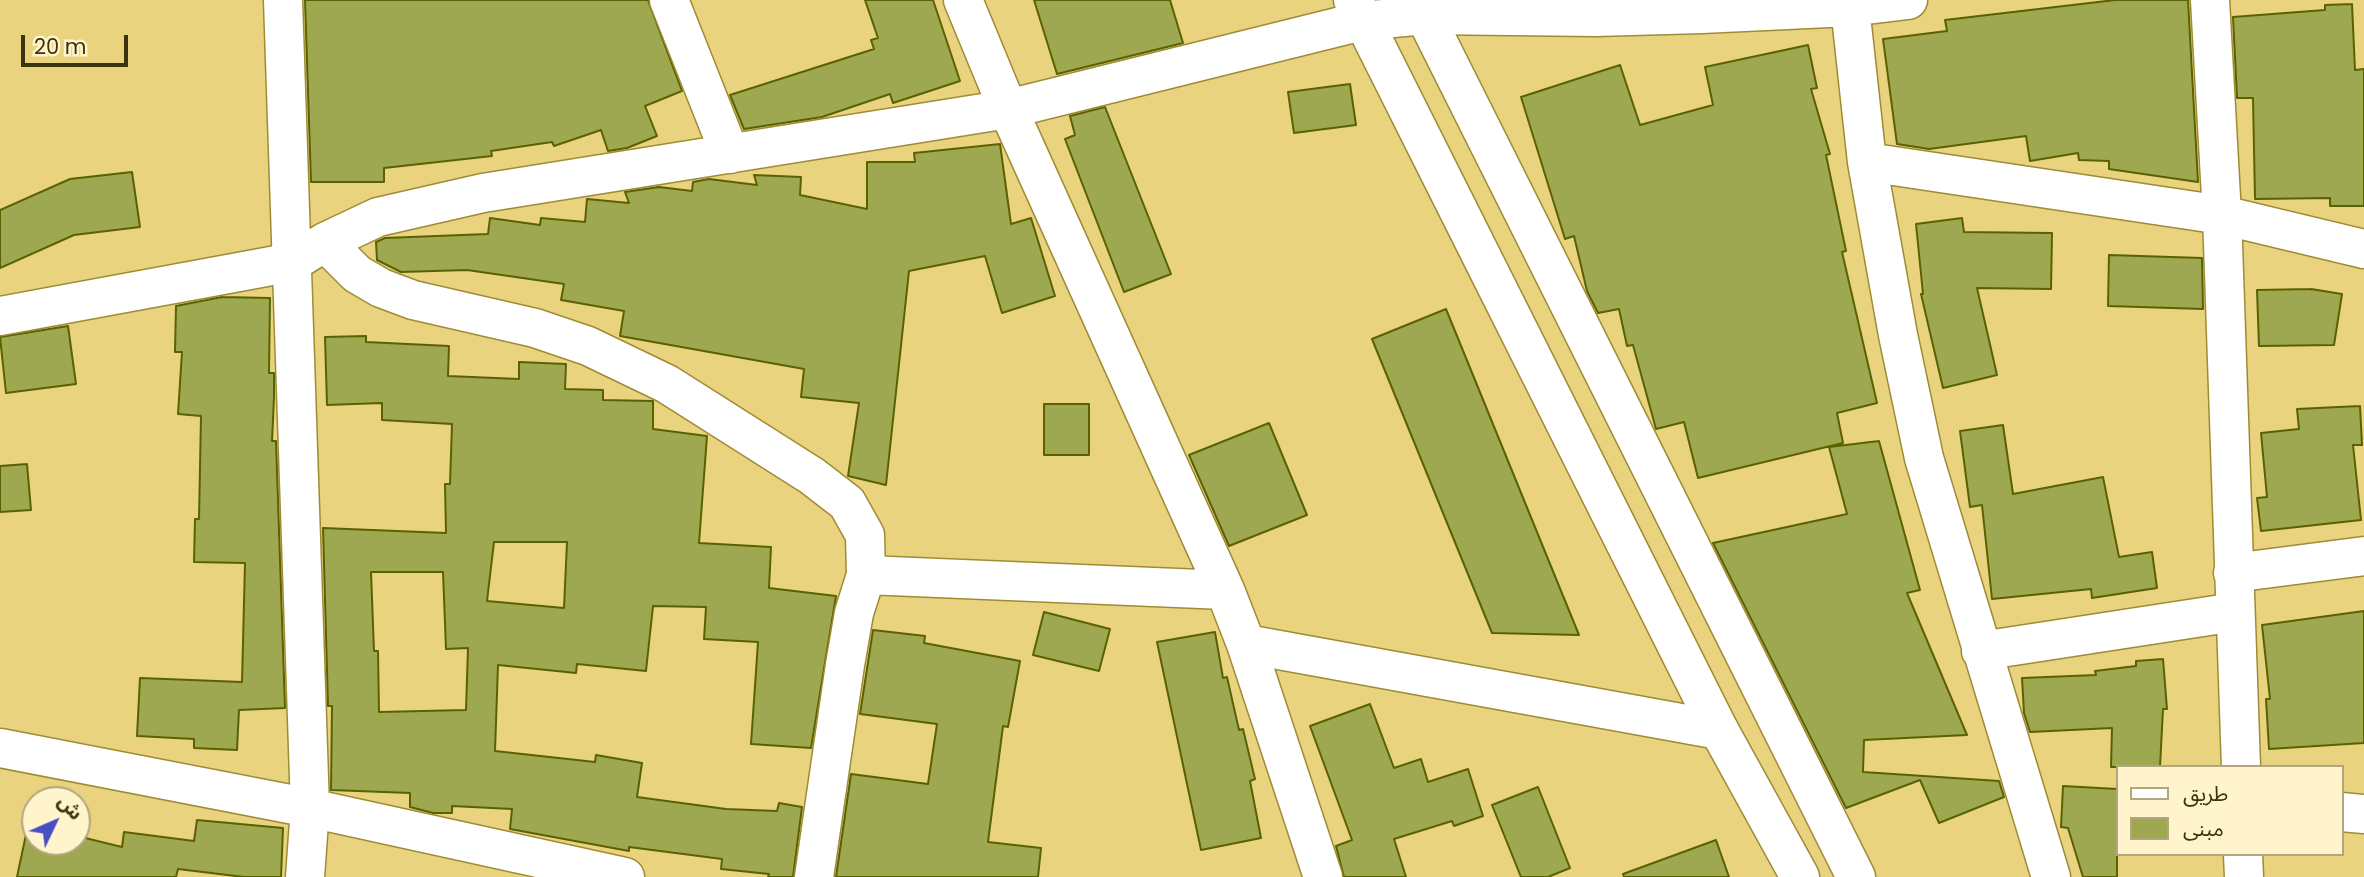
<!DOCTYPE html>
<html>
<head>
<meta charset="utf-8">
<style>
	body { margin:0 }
	#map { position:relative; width:2364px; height:877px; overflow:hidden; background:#e9d37f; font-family:Poppins,"Noto Sans Arabic",sans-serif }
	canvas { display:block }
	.legend { position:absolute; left:2116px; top:765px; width:228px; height:91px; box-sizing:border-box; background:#fff4cc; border:2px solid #b1a680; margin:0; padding:9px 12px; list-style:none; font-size:21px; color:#3b320e }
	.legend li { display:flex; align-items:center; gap:14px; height:35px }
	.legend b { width:35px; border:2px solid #b1a680 }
	.north { position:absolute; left:21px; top:786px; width:70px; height:70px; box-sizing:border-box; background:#fff4cc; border:2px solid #b1a680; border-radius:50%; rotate:46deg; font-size:19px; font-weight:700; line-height:28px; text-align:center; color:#3b320e }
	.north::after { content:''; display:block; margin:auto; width:24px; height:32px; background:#484fc5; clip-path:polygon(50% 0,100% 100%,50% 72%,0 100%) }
	.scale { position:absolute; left:21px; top:35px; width:107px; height:32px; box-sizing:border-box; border:4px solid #3b320e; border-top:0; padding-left:9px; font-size:21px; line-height:24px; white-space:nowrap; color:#3b320e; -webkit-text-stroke:5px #fff4cc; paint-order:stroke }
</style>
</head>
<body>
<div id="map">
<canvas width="2364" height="877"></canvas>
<ul class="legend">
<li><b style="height:9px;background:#fff"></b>طريق</li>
<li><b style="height:19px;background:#9da850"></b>مبنى</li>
</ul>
<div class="north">ش</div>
<div class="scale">20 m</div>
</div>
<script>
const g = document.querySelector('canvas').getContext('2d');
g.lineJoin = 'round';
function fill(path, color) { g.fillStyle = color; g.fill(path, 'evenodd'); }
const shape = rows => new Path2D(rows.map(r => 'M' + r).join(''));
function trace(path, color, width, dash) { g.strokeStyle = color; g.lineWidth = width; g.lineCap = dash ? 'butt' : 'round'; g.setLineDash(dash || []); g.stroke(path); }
const building = shape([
	[305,0,648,0,682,91,645,106,657,136,627,148,608,151,601,130,554,146,552,142,491,151,492,156,384,168,384,182,311,182,305,0],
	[865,0,933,0,960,81,893,103,890,94,822,117,744,129,730,95,874,49,871,40,878,38,865,0],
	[1034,0,1170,0,1183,43,1057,74,1034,0],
	[2115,0,2188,0,2198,182,2109,169,2109,161,2079,160,2078,153,2030,161,2026,136,1929,149,1897,144,1883,39,1947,31,1945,20,2115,0],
	[2352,4,2355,70,2364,69,2364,206,2330,206,2330,198,2255,199,2253,98,2237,98,2233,17,2325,10,2325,5,2352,4],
	[1808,45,1817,88,1811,89,1830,154,1826,155,1846,251,1842,252,1877,403,1837,413,1843,443,1698,478,1684,422,1656,429,1633,345,1627,346,1619,309,1598,313,1587,291,1574,236,1565,239,1521,97,1620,65,1640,125,1713,105,1705,67,1808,45],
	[1350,84,1356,125,1294,133,1288,92,1350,84],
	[1105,107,1171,274,1124,292,1065,139,1075,135,1070,116,1105,107],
	[1000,144,1011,224,1031,218,1055,296,1002,313,985,256,909,271,886,485,848,476,859,403,801,397,804,369,620,336,624,311,561,300,564,284,467,270,401,272,377,260,376,242,385,238,488,234,490,218,540,225,541,218,585,222,587,199,629,203,625,192,659,187,692,191,693,182,709,179,757,185,754,175,801,177,800,195,867,209,867,162,915,162,914,153,1000,144],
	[132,172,140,227,74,235,0,268,0,210,70,179,132,172],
	[1962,218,1964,232,2052,233,2051,289,1977,288,1997,375,1943,388,1921,294,1923,294,1916,224,1962,218],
	[2109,255,2202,258,2203,309,2108,306,2109,255],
	[2311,289,2342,294,2334,345,2259,346,2257,290,2311,289],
	[222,297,270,298,269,373,274,373,274,398,272,441,276,441,285,708,239,710,237,750,194,748,194,739,137,736,140,678,242,682,245,563,194,562,195,519,199,519,201,416,178,414,182,352,175,352,176,306,222,297],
	[1446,309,1579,635,1492,633,1372,339,1446,309],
	[68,326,76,384,6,393,0,337,68,326],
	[366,336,366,342,449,346,448,376,519,379,519,362,566,364,565,389,603,390,603,400,653,401,653,429,707,436,699,543,771,547,769,588,836,596,811,748,751,744,758,642,704,639,706,607,653,606,646,671,577,664,576,673,498,665,495,751,595,762,596,755,642,763,637,797,726,809,777,811,779,803,802,807,793,877,768,877,769,874,721,869,722,859,629,847,629,851,510,829,512,809,452,806,452,813,433,813,410,807,410,793,331,790,332,706,328,706,323,528,446,533,445,484,450,484,452,424,382,420,382,403,327,405,325,337,366,336],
	[494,542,567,542,564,608,487,601,494,542],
	[371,572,443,572,446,649,468,648,466,710,379,712,378,651,374,651,371,572],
	[1044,404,1089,404,1089,455,1044,455,1044,404],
	[2360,406,2362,445,2353,445,2361,520,2261,531,2257,498,2267,497,2261,433,2299,429,2297,409,2360,406],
	[1269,423,1307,515,1229,546,1189,455,1269,423],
	[2003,425,2013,494,2103,477,2119,557,2152,552,2157,588,2092,598,2091,589,1992,599,1982,505,1970,507,1960,431,2003,425],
	[1879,441,1920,590,1907,593,1967,735,1864,740,1863,772,1999,781,2004,797,1939,823,1920,780,1846,808,1713,543,1847,514,1829,447,1879,441],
	[27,464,31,510,0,512,0,466,27,464],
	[2364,611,2364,743,2269,749,2266,699,2270,699,2262,625,2364,611],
	[1044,612,1110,629,1099,671,1033,655,1044,612],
	[873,630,925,636,924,643,1020,661,1008,727,1003,726,988,842,1041,848,1038,877,836,877,851,774,928,784,937,724,860,714,873,630],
	[1215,632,1223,678,1227,677,1239,730,1243,729,1255,779,1250,781,1261,838,1201,850,1157,642,1215,632],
	[2163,659,2167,709,2163,709,2160,767,2111,767,2112,728,2030,732,2024,713,2022,678,2096,675,2095,671,2136,666,2136,661,2163,659],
	[1370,704,1394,768,1421,759,1428,782,1468,769,1483,816,1454,826,1452,821,1394,839,1406,877,1344,877,1336,846,1352,840,1310,726,1370,704],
	[2063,786,2117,789,2117,877,2083,877,2068,828,2061,827,2063,786],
	[1538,787,1570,868,1548,877,1521,877,1492,805,1538,787],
	[197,820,283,828,281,877,244,877,178,869,176,877,17,877,28,825,35,827,35,842,77,842,77,836,122,847,124,832,194,841,197,820],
	[1716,840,1729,877,1624,877,1623,874,1716,840]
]);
fill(building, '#9da850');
trace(building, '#5a6200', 2);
const street = shape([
	[283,0,310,808,305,877],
	[669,0,730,154],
	[963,0,1008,109,1225,590,1246,644,1323,877],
	[2210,0,2222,215,2241,767],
	[1850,7,1867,162,1898,335,1924,458,2051,877],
	[1867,162,2222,215,2364,249],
	[325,242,357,274,381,288,413,300,535,328,588,346,667,384,812,476,847,503,865,535,866,575,854,613,845,665,814,877],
	[0,316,293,262,325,242,378,217,483,193,1008,109,1362,21,1425,15,1596,17,1702,14,1850,7,1908,0],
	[2233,573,2364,556],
	[866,575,1225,590],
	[1246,644,1719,730],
	[1981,651,2235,612],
	[0,748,310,808,625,877],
	[2341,812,2364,814],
	[2243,854,2244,877]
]);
const secondary = shape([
	[1353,0,1719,730,1800,877],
	[1417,0,1856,877]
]);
trace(street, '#a08b35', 41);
trace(secondary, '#a08b35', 41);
trace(street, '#fff', 38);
trace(secondary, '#fff', 38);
</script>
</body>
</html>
